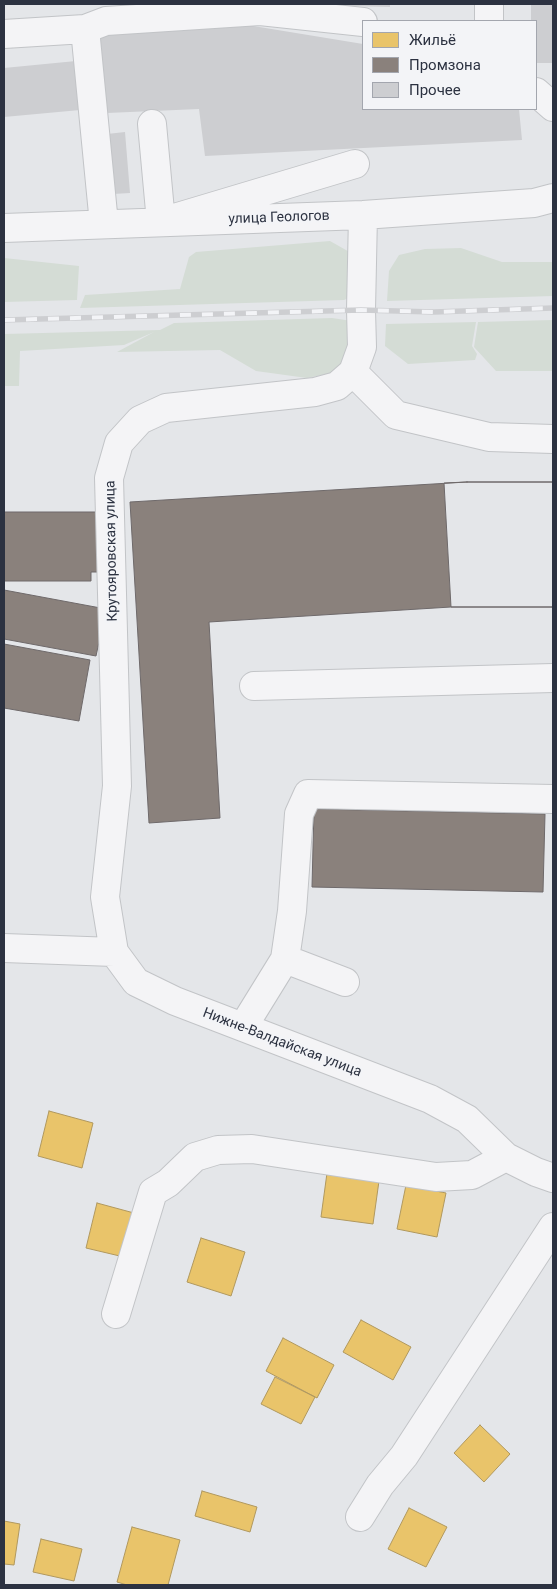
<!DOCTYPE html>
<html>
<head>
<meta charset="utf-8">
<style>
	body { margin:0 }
	#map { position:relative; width:557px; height:1589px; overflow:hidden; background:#e4e6e9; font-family:Roboto,sans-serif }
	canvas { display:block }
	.frame { position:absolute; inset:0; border:5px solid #2c3241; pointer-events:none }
	.legend { position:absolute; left:362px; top:20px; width:175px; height:90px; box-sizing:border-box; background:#f3f4f7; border:1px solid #a3a6ae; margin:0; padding:6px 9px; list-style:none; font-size:15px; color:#2c3241 }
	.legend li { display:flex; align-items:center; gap:10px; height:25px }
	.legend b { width:25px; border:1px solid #a3a6ae }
</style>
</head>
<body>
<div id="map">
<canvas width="557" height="1589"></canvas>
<div class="frame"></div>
<ul class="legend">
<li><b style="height:14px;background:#e9c46a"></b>Жильё</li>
<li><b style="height:14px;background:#8a817c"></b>Промзона</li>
<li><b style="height:14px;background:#cdced1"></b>Прочее</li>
</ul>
</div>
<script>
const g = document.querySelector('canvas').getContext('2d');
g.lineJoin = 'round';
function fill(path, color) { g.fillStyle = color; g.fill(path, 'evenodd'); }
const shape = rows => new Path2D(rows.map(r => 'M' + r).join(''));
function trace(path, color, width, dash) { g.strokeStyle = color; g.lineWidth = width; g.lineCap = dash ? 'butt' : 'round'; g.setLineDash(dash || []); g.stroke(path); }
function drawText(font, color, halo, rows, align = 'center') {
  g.font = font + ' Roboto,sans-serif'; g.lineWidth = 5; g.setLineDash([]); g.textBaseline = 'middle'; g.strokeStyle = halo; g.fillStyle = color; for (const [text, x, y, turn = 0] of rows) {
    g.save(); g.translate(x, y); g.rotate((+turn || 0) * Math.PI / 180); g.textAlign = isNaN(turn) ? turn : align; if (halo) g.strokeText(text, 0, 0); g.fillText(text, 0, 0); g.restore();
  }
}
fill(shape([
	[330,241,353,254,354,296,344,300,80,308,85,295,180,289,189,257,196,252],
	[461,248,502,262,553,262,553,296,387,301,389,271,399,255,425,249],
	[4,258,79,266,77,300,4,302],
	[332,318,352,321,353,351,337,372,307,378,256,371,220,350,117,352,154,332,124,345,20,351,19,386,4,386,4,334,160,330,174,323],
	[553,320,553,371,496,371,474,347,478,322],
	[476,322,472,346,477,354,475,360,408,364,385,346,386,324]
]), '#d4dcd5');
const homes = shape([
	[49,1111,93,1123,82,1168,38,1156,49,1111],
	[327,1173,379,1181,373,1224,321,1217,327,1173],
	[406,1185,446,1193,437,1237,397,1229,406,1185],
	[97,1203,134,1213,124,1257,86,1248,97,1203],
	[201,1238,245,1252,231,1296,187,1282,201,1238],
	[361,1320,411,1347,393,1380,343,1352,361,1320],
	[283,1338,334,1365,317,1398,266,1371,283,1338],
	[275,1377,315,1397,301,1424,261,1404,275,1377],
	[480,1425,510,1454,484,1482,454,1453,480,1425],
	[202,1491,257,1507,250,1532,195,1516,202,1491],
	[409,1508,447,1527,426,1567,388,1549,409,1508],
	[4,1521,20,1524,14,1565,4,1564,4,1521],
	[132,1527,180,1540,168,1585,127,1585,117,1582,132,1527],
	[41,1539,82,1549,74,1581,33,1572,41,1539]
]);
fill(homes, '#e9c46a');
trace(homes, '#b0985e', 1);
const industry = shape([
	[467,482,553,482,553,607,451,607,444,483,467,482],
	[467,482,553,482,553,607,451,607,209,622,220,818,149,823,130,502,467,482],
	[4,512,110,512,109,572,91,572,91,581,4,581,4,512],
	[4,590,106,609,96,656,4,639,4,590],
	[4,644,90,660,79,721,4,708,4,644],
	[314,809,545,814,543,892,312,887,314,809]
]);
fill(industry, '#8a817c');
trace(industry, '#6e696a', 1);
fill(shape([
	[311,4,390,4,390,7,311,5],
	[531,4,553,4,553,63,536,63,536,21,531,21],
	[235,23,363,44,363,109,519,109,522,140,205,156,199,109,107,113,100,35],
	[76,61,80,110,4,117,4,68],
	[125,132,130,193,113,194,107,134]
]), '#cdced1');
const minor = shape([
	[489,21,489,4],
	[85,29,106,21,260,11,363,22],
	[4,34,85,29,104,224],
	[536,92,553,107],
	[152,124,161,222,355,164],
	[363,215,361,310,362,347,353,372,337,386,315,392,166,408,140,420,119,443,109,478,117,786,105,897,114,952,136,982,175,1001,430,1099,467,1119,506,1157,536,1172,553,1178],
	[4,228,363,215,534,203,553,198],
	[353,372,396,415,489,437,553,439],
	[254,686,553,678],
	[4,948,114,952],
	[285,959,345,982],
	[243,1027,285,959,292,911,299,814,308,794,553,799],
	[116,1314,153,1192,168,1183,195,1157,218,1150,252,1149,436,1177,472,1175,506,1157],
	[360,1517,380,1485,404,1456,553,1227]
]);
trace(minor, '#c2c4c7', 30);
trace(minor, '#f4f4f6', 28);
const rail = shape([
	[4,320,361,310,434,312,553,308]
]);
trace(rail, '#cdced1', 5.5);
trace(rail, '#f3f4f7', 4, [11]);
drawText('14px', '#2c3241', '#f3f4f7', [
	["улица Геологов",279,218,-2],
	["Крутояровская улица",112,551,-91],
	["Нижне-Валдайская улица",282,1043,21]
]);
</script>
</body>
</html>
